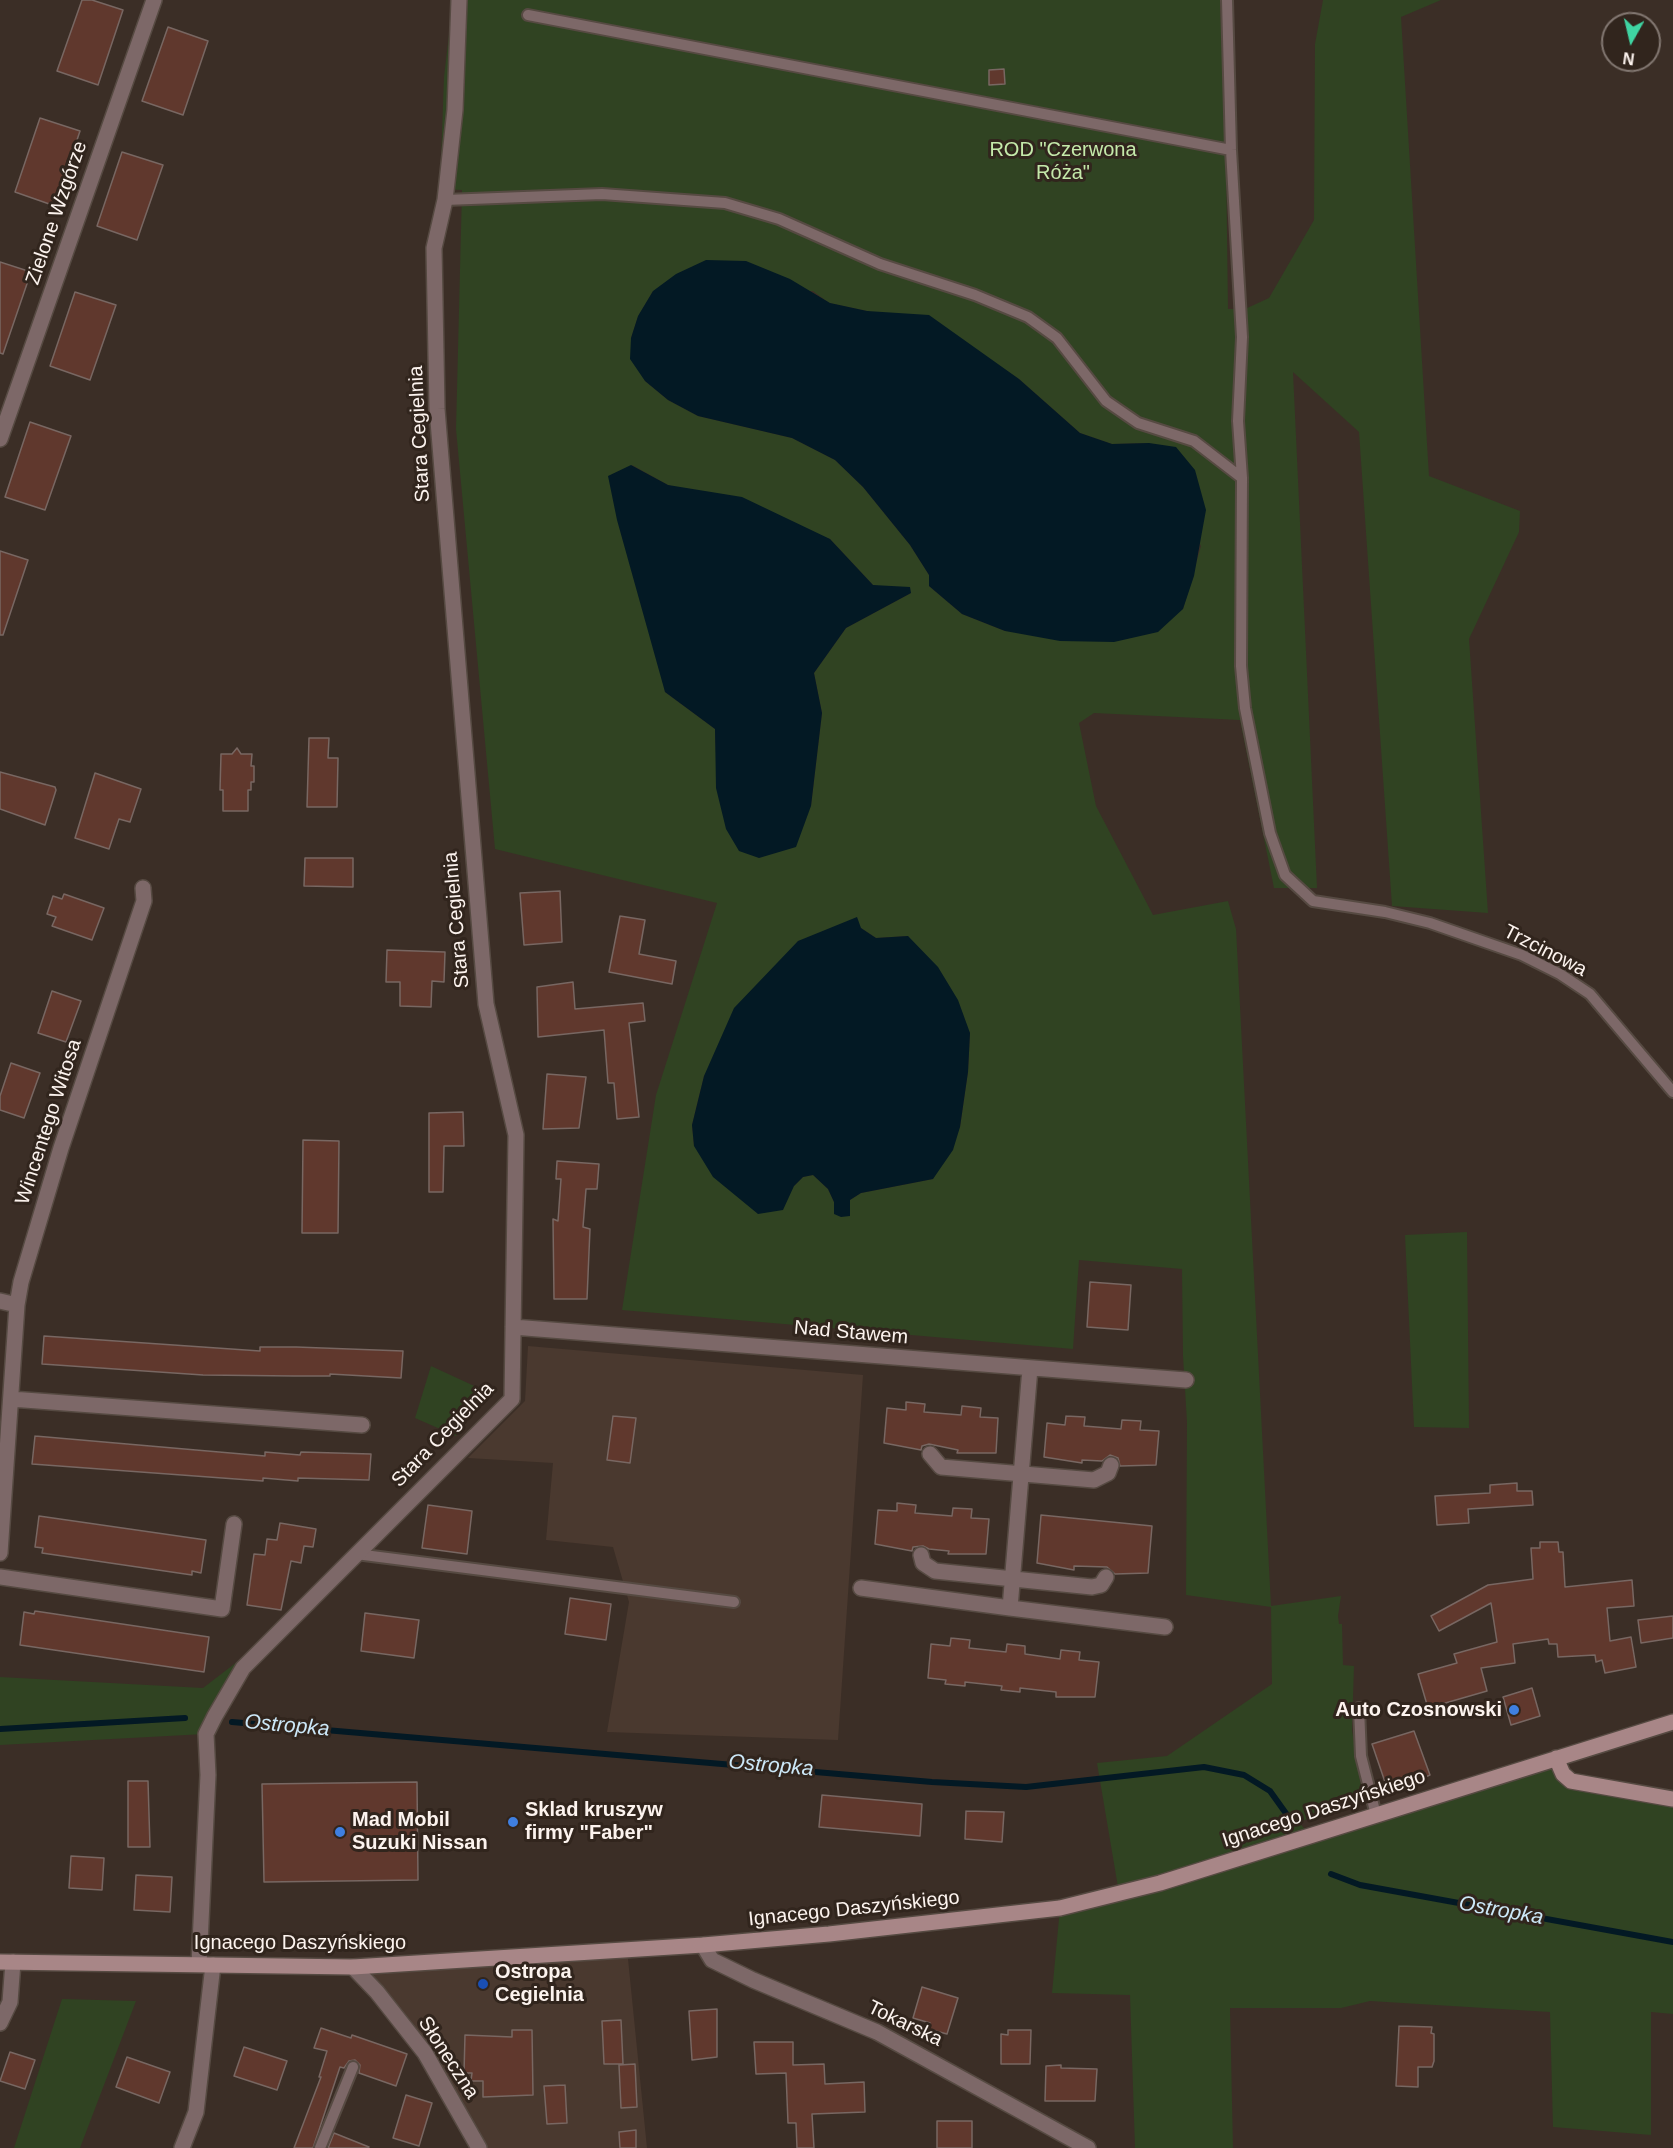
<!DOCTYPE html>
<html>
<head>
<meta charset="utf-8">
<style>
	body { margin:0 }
	#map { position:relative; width:1673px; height:2148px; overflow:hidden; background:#3b2e26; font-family:Helvetica,sans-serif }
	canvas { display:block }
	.north { position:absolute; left:1601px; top:12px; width:60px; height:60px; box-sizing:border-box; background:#31251d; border:2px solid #827771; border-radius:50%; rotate:188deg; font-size:16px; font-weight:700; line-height:24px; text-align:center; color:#fcf3ee }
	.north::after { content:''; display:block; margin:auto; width:21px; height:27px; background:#3fd4a2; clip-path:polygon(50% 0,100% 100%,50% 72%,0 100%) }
</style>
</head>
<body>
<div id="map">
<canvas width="1673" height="2148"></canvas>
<div class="north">N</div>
</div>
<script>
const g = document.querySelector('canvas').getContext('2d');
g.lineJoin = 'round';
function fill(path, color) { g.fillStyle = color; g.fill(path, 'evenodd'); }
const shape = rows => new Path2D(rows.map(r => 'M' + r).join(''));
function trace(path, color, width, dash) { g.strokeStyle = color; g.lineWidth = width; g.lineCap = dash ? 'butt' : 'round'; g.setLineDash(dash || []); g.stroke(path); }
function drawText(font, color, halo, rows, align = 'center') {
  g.font = font + ' Helvetica,sans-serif'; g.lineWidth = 6; g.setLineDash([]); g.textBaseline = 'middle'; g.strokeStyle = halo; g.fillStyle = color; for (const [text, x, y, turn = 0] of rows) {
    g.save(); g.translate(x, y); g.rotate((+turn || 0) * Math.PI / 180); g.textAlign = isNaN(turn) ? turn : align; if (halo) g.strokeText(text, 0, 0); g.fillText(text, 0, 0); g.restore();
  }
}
fill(shape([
	[528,1346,863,1375,838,1740,607,1732,629,1602,613,1547,546,1540,553,1463,468,1458,525,1401],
	[627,1949,647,2148,479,2148,425,2053,353,1967]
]), '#4a392f');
fill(shape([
	[453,0,1220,0,1226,157,1228,309,1245,309,1269,298,1314,220,1315,44,1323,0,1441,0,1401,17,1429,476,1520,511,1519,532,1469,639,1488,913,1392,906,1359,432,1293,372,1317,888,1274,888,1240,720,1094,713,1079,723,1096,806,1153,915,1228,901,1236,929,1271,1606,1341,1596,1338,1616,1339,1624,1342,1624,1343,1665,1354,1666,1352,1730,1363,1799,1299,1822,1310,1836,1556,1758,1563,1774,1673,1799,1673,2014,1651,2012,1651,2135,1553,2127,1550,2012,1370,2001,1341,2008,1230,2008,1233,2148,1135,2148,1130,1995,1052,1993,1060,1908,1119,1893,1097,1763,1167,1756,1272,1684,1271,1607,1186,1595,1187,1422,1183,1356,1182,1269,1079,1260,1073,1349,622,1310,656,1095,717,903,495,849,456,429,462,190,440,189,444,77],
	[653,291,813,291,829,303,867,311,988,359,1019,379,1080,433,1112,444,1149,443,1201,546,1183,609,1005,631,962,614,929,586,929,575,910,545,863,487,835,460,792,438,698,416,668,400,645,381,631,338,638,317],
	[632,465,668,485,830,539,873,585,911,593,846,628,814,673,822,713,811,806,716,752,715,729,665,692],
	[861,928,876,938,908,936,970,1033,968,1072,960,1127,933,1179,861,1193,850,1200,834,1202,828,1189,813,1175,803,1177,794,1186,694,1146,692,1125,704,1076,798,941],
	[1467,1232,1469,1428,1414,1427,1405,1235],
	[431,1366,483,1390,456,1436,415,1418],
	[285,1625,243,1668,205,1734,0,1745,0,1677,203,1688],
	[62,1999,136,2001,80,2148,14,2148]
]), '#304322');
fill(shape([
	[706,260,746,261,790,279,830,303,867,311,929,315,1019,379,1080,433,1112,444,1149,443,1176,447,1195,470,1206,510,1194,576,1183,609,1158,632,1114,642,1060,641,1005,631,962,614,929,586,929,575,910,545,863,487,835,460,792,438,698,416,668,400,645,381,630,359,631,338,638,316,653,291,676,274],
	[631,465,668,485,742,497,830,539,873,585,910,587,911,593,846,628,814,673,822,713,811,806,796,847,759,858,739,851,726,829,716,788,715,729,665,692,617,520,608,476],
	[857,917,861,928,876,938,908,936,938,967,958,1000,970,1033,968,1072,960,1127,953,1150,933,1179,861,1193,850,1200,850,1216,841,1217,834,1214,834,1202,828,1189,813,1175,803,1177,794,1186,783,1210,758,1214,713,1177,694,1146,692,1125,704,1076,734,1008,798,941]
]), '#031924');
trace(shape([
	[232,1722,932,1782,1026,1787,1204,1767,1244,1775,1270,1791,1290,1819],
	[0,1729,185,1718],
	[1331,1874,1360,1885,1673,1942]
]), '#031924', 6);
const building = shape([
	[82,0,92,0,123,10,98,85,57,71,82,0],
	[168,27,208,41,183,115,142,101,168,27],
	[1004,69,1005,84,989,85,989,70,1004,69],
	[40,118,80,131,55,206,15,192,40,118],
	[122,152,163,165,137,240,97,226,122,152],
	[0,262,31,272,3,354,0,353,0,262],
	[75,292,116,305,90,380,50,366,75,292],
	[30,422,71,436,45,510,5,497,30,422],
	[0,551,28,560,3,635,0,635,0,551],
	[309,738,329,738,328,758,338,758,337,807,307,807,309,738],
	[237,748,241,754,252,754,251,766,254,766,254,782,251,782,251,790,248,790,248,811,223,811,223,790,220,790,221,754,232,754,237,748],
	[0,772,55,787,56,790,45,825,0,809,0,772],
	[95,773,141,789,130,822,119,819,109,849,75,838,95,773],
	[305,858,353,858,353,887,304,886,305,858],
	[560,891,562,942,524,945,520,893,560,891],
	[64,894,104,908,92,940,52,926,56,917,47,914,53,896,62,899,64,894],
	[620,916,645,920,639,954,676,961,672,984,609,972,620,916],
	[387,950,445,952,444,982,432,981,431,1007,400,1006,400,982,386,982,387,950],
	[573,982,575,1009,643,1003,645,1021,629,1023,639,1117,617,1119,614,1083,608,1083,604,1030,538,1037,537,987,573,982],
	[52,991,81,1001,66,1042,38,1033,52,991],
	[11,1063,40,1073,24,1118,0,1110,0,1096,11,1063],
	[547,1074,586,1077,579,1128,543,1129,547,1074],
	[463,1112,464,1146,444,1146,443,1192,429,1192,429,1113,463,1112],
	[303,1140,339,1141,338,1233,302,1233,303,1140],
	[557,1161,599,1164,597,1189,586,1189,583,1227,590,1229,587,1299,554,1299,553,1219,558,1221,561,1179,556,1179,557,1161],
	[1090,1282,1131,1285,1128,1330,1087,1327,1090,1282],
	[44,1336,260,1351,260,1347,296,1347,403,1351,401,1378,330,1374,330,1376,295,1376,203,1375,42,1364,44,1336],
	[906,1402,925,1404,924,1412,961,1415,962,1406,981,1408,980,1417,998,1418,996,1453,957,1453,958,1450,929,1444,922,1446,921,1450,884,1443,887,1408,906,1410,906,1402],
	[613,1416,636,1418,630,1463,607,1460,613,1416],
	[1066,1416,1085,1417,1084,1426,1121,1429,1122,1420,1141,1421,1140,1430,1159,1431,1156,1465,1120,1466,1118,1458,1110,1455,1102,1461,1082,1460,1082,1463,1044,1457,1047,1423,1065,1425,1066,1416],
	[35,1436,265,1456,265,1452,300,1455,301,1452,371,1454,369,1480,298,1478,298,1481,263,1478,263,1481,32,1464,35,1436],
	[1517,1483,1517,1491,1532,1491,1533,1505,1468,1509,1469,1523,1437,1525,1435,1496,1490,1493,1490,1485,1517,1483],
	[897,1503,916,1505,915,1513,952,1516,953,1508,972,1509,971,1518,989,1519,986,1554,948,1554,949,1551,929,1549,923,1546,913,1547,912,1551,875,1544,878,1510,897,1511,897,1503],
	[428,1505,472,1511,467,1554,422,1548,428,1505],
	[1041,1515,1152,1526,1148,1573,1115,1574,1107,1567,1074,1566,1074,1570,1037,1563,1041,1515],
	[39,1516,206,1540,201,1573,192,1571,192,1575,42,1553,43,1548,35,1547,39,1516],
	[280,1523,316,1529,313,1547,304,1546,301,1563,291,1561,281,1610,247,1605,254,1554,265,1555,267,1539,277,1540,280,1523],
	[1540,1542,1558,1542,1559,1552,1563,1552,1565,1587,1632,1580,1634,1606,1607,1608,1610,1641,1631,1637,1636,1667,1605,1673,1602,1660,1596,1662,1595,1655,1558,1657,1557,1644,1549,1644,1548,1639,1513,1644,1515,1663,1481,1668,1487,1691,1428,1708,1418,1674,1457,1663,1454,1654,1497,1642,1491,1603,1439,1631,1431,1616,1488,1585,1533,1579,1531,1548,1540,1548,1540,1542],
	[570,1598,611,1604,606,1640,565,1634,570,1598],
	[35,1611,209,1637,204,1672,20,1645,24,1612,34,1614,35,1611],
	[365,1613,419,1620,414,1658,361,1651,365,1613],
	[1673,1616,1673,1638,1641,1643,1638,1620,1673,1616],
	[951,1638,970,1640,969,1648,1006,1652,1007,1644,1025,1646,1025,1654,1060,1659,1061,1650,1080,1652,1079,1660,1099,1662,1095,1697,1056,1697,1056,1692,1020,1688,1020,1692,1001,1690,1002,1686,965,1682,965,1686,945,1684,946,1680,928,1678,931,1644,950,1646,951,1638],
	[1532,1688,1540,1716,1511,1725,1503,1697,1532,1688],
	[1414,1731,1430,1775,1423,1778,1425,1782,1399,1789,1395,1779,1385,1782,1372,1744,1414,1731],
	[128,1781,148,1781,150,1847,128,1847,128,1781],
	[417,1782,418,1880,264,1882,262,1784,417,1782],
	[822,1795,922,1804,920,1836,819,1827,822,1795],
	[966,1811,1004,1812,1002,1842,965,1839,966,1811],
	[71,1856,104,1858,102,1890,69,1888,71,1856],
	[136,1875,172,1877,170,1912,134,1910,136,1875],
	[922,1987,958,1998,947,2034,928,2029,930,2023,913,2018,922,1987],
	[717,2009,717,2057,692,2060,689,2011,717,2009],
	[621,2020,623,2064,604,2064,602,2021,621,2020],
	[1399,2026,1432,2027,1431,2033,1434,2034,1434,2061,1432,2067,1418,2067,1418,2087,1396,2086,1399,2026],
	[321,2028,351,2038,352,2035,407,2054,396,2086,359,2073,360,2065,355,2060,349,2061,344,2068,340,2067,313,2148,294,2148,321,2077,319,2077,327,2051,314,2048,321,2028],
	[512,2030,532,2030,533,2095,483,2097,483,2081,471,2081,472,2073,464,2073,465,2035,512,2037,512,2030],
	[1008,2030,1031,2030,1030,2064,1001,2064,1001,2034,1008,2035,1008,2030],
	[754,2042,793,2042,793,2065,824,2064,825,2084,864,2082,865,2112,812,2114,814,2148,797,2148,796,2123,788,2123,786,2073,756,2074,754,2042],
	[244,2047,287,2061,277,2090,234,2076,244,2047],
	[10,2052,35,2060,25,2089,0,2081,10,2052],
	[127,2057,170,2072,159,2103,116,2087,127,2057],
	[635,2064,637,2107,621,2108,619,2065,635,2064],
	[1061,2065,1061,2068,1097,2069,1095,2101,1045,2101,1046,2066,1061,2065],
	[565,2085,567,2123,547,2124,544,2086,565,2085],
	[406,2095,432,2103,419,2146,393,2138,406,2095],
	[937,2121,972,2121,972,2148,937,2148,937,2121],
	[636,2130,636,2148,620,2148,619,2132,636,2130],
	[334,2133,369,2147,368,2148,328,2148,334,2133]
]);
fill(building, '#60382d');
trace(building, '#786762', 1.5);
const lane = shape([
	[1227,0,1231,150,1242,337,1238,421,1242,478,1241,666,1245,708,1270,833,1285,875,1313,901,1385,912,1430,923,1522,955,1560,974,1590,994,1673,1092],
	[528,15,1231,150],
	[445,200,602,194,725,203,779,219,880,264,975,295,1028,317,1057,338,1106,401,1138,423,1194,441,1242,478],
	[356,1554,734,1602],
	[1359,1708,1361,1756,1376,1815],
	[320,2148,353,2067]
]);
const street = shape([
	[0,439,154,0],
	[0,1301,17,1305],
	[513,1327,1186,1380],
	[11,1399,362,1425],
	[930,1454,941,1467,1094,1480,1108,1473,1111,1465],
	[0,1553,17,1305,21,1282,61,1148,144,901,143,888],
	[921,1555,923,1563,935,1571,1092,1587,1101,1585,1106,1577],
	[0,1577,222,1609,234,1524],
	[861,1588,1010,1608,1030,1368],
	[1010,1608,1165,1627],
	[703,1945,712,1960,753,1980,877,2032,1088,2148],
	[199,1964,208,1775,206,1734,215,1716,243,1668,512,1399,516,1135,486,1004,437,409,434,248,445,200,455,110,459,0],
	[353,1967,377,1992,425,2053,479,2148],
	[0,2023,10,2002,13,1962],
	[182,2148,196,2112,213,1965]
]);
const secondary = shape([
	[1556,1758,1563,1774,1571,1781,1673,1799],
	[0,1962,353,1967,703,1945,829,1934,1060,1908,1160,1883,1673,1722]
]);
trace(lane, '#564a42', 14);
trace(street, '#564a42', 18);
trace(secondary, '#564a42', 18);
trace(lane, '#7d6868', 10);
trace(street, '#7d6868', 15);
trace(secondary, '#a88687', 15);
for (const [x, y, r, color] of [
	[1514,1710,6,"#3f7fe0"],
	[513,1822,6,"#3f7fe0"],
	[340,1832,6,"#3f7fe0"],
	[483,1984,6,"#1a4fb4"]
]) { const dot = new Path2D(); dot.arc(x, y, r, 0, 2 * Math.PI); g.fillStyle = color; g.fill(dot); trace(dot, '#31251d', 2); }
drawText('20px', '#c4e9aa', '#31251d', [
	["ROD \"Czerwona",1063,150],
	["Róża\"",1063,173]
]);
drawText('20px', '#fcf3ee', '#31251d', [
	["Zielone Wzgórze",57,213,-71],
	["Stara Cegielnia",420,434,-93],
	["Stara Cegielnia",457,920,-95],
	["Trzcinowa",1545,951,27],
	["Wincentego Witosa",49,1122,-72],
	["Nad Stawem",851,1333,5],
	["Stara Cegielnia",443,1435,-46],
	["Ignacego Daszyńskiego",1324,1809,-18],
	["Ignacego Daszyńskiego",854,1909,-6],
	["Ignacego Daszyńskiego",300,1943],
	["Tokarska",905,2024,26],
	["Słoneczna",448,2058,57]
]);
drawText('bold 20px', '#fcf3ee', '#31251d', [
	["Auto Czosnowski",1502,1710,"right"],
	["Sklad kruszyw",525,1810],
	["firmy \"Faber\"",525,1833],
	["Mad Mobil",352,1820],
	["Suzuki Nissan",352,1843],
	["Ostropa",495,1972],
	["Cegielnia",495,1995]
], 'left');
drawText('italic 21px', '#cce8f8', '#31251d', [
	["Ostropka",287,1726,5],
	["Ostropka",771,1766,5],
	["Ostropka",1501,1911,10]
]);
</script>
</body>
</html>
